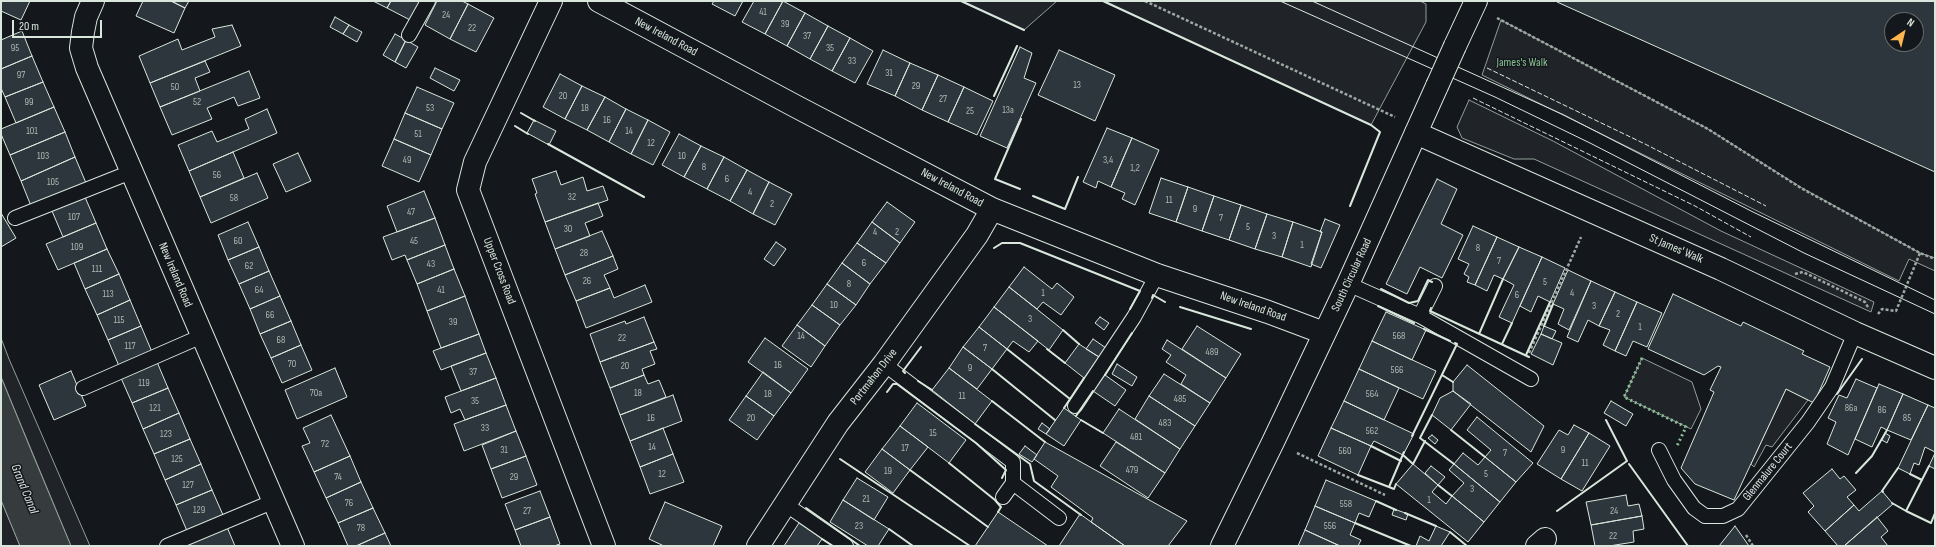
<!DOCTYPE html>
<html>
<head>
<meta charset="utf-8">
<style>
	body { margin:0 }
	#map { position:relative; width:1936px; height:547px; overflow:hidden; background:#14181c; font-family:"Sofia Sans Condensed",sans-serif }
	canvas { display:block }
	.frame { position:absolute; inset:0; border:2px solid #d8e6dc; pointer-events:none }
	.north { position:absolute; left:1884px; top:12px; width:40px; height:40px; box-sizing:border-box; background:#14181c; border:1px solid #626a69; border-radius:50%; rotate:35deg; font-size:11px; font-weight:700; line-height:16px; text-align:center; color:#d8e6dc }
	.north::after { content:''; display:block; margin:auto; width:14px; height:18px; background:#ffb74d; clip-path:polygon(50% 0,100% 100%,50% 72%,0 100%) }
	.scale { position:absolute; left:12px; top:20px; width:90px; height:18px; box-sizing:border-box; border:2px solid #d8e6dc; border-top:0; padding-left:5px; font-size:12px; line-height:14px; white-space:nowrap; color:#d8e6dc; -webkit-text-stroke:3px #14181c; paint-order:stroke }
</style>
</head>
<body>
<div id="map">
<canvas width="1936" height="547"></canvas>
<div class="frame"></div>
<div class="north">N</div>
<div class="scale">20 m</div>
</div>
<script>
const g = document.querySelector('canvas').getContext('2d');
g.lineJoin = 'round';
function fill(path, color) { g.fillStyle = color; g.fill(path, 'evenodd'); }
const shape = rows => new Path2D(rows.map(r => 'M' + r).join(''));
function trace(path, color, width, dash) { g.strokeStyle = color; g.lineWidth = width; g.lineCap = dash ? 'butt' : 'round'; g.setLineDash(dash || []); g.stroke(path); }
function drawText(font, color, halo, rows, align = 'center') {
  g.font = font + ' "Sofia Sans Condensed",sans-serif'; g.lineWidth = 3; g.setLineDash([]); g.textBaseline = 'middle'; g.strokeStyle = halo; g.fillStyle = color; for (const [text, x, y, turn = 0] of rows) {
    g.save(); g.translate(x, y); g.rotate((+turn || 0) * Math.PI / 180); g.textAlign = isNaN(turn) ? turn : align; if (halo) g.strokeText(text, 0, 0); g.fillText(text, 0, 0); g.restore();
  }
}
const green = shape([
	[961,1,1057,1,1024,30,961,1],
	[1103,1,1420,1,1426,4,1426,22,1371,125,1103,1],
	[1501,20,1708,129,1802,188,1920,253,1935,258,1935,271,1909,259,1899,281,1482,75,1501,20],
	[1469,100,1553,141,1721,231,1874,302,1871,312,1534,159,1514,159,1462,138,1457,127,1469,100],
	[1,338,9,359,90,546,71,546,1,377,1,338],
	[1642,358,1692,382,1701,409,1691,429,1624,397,1642,358],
	[1786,389,1808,400,1772,447,1766,445,1754,467,1751,464,1786,389],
	[1,500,20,546,1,546,1,500]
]);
fill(green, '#202428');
trace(green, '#939e99', 1);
const water = shape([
	[1,377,33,455,71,546,20,546,1,500,1,377]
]);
fill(water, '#363b3e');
trace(water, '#939e99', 1);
const building = shape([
	[1,1,30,1,21,20,1,11,1,1],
	[143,1,171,1,185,8,174,33,136,16,143,1],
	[171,1,189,1,185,8,171,1],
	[373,1,391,1,387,8,373,1],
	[391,1,422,1,412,21,387,8,391,1],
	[437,1,462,1,468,4,450,39,425,25,437,1],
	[714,1,743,1,735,16,712,4,714,1],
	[754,1,783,1,765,34,742,22,754,1],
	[783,1,805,13,787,46,765,34,783,1],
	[1558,1,1935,1,1935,172,1557,2,1558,1],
	[1892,20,1916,20,1916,44,1892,44,1892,20],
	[468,4,494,18,476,52,450,39,468,4],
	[805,13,828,26,810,59,787,46,805,13],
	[335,17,349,25,343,34,330,27,335,17],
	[232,25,241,46,150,83,139,56,178,39,182,50,215,37,212,29,232,25],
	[349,25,362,32,357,42,343,34,349,25],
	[828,26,850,38,832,71,810,59,828,26],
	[22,31,32,56,1,69,1,40,22,31],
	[395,34,406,40,395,62,383,55,395,34],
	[850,38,873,51,855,83,832,71,850,38],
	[406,40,418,47,406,68,395,62,406,40],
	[1020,47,1032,53,1024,78,1036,83,1007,148,980,136,1020,47],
	[883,50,910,63,895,96,867,84,883,50],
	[1059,50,1115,75,1095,121,1038,95,1059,50],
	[32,56,43,82,5,97,1,88,1,69,32,56],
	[205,61,210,72,195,78,200,91,160,107,150,83,205,61],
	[910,63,938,75,922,110,895,96,910,63],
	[435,68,460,80,454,91,430,78,435,68],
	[249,71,260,98,238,106,234,97,207,108,212,119,172,135,160,107,249,71],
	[560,74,582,86,565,119,543,107,560,74],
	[938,75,964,87,948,122,922,110,938,75],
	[43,82,54,107,16,123,5,97,43,82],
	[582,86,605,97,587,130,565,119,582,86],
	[417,87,454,103,442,129,405,113,417,87],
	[964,87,993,101,977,135,948,122,964,87],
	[605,97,626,109,609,142,587,130,605,97],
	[54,107,65,132,10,155,1,134,1,129,54,107],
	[267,109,277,133,189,171,178,145,212,131,217,142,249,129,245,119,267,109],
	[626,109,648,120,631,154,609,142,626,109],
	[405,113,442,129,431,155,394,139,405,113],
	[534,120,556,131,549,145,527,133,534,120],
	[648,120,670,132,653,165,631,154,648,120],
	[1107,128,1132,138,1111,187,1098,181,1096,188,1083,182,1107,128],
	[65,132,75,157,21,181,10,155,65,132],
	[679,134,701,146,684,177,662,165,679,134],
	[1132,138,1159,150,1135,205,1122,199,1125,193,1111,187,1132,138],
	[394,139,431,155,419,182,382,166,394,139],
	[701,146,724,157,707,189,684,177,701,146],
	[233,152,244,178,200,197,189,171,233,152],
	[298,153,311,181,286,192,273,164,298,153],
	[75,157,86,183,31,206,21,181,75,157],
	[724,157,747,170,730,201,707,189,724,157],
	[747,170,769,182,753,214,730,201,747,170],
	[556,171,561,185,583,177,587,191,603,186,608,200,545,222,535,194,537,193,532,179,556,171],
	[257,173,268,198,211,223,200,197,257,173],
	[1161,178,1188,187,1176,222,1149,213,1161,178],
	[1437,179,1457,189,1441,224,1463,235,1442,278,1420,267,1407,294,1386,284,1437,179],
	[769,182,792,194,775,225,753,214,769,182],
	[1188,187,1214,196,1202,231,1176,222,1188,187],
	[424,191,435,218,397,232,387,206,424,191],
	[1214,196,1241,205,1229,240,1202,231,1214,196],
	[85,197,96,223,63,237,52,211,85,197],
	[887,202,915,222,900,243,872,222,887,202],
	[598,203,603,216,585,223,590,236,555,249,545,222,598,203],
	[1241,205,1267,214,1255,249,1229,240,1241,205],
	[1,213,16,238,1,247,1,213],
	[1267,214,1293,222,1282,257,1255,249,1267,214],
	[435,218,445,245,407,260,405,255,392,260,383,237,435,218],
	[1325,219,1340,225,1321,268,1311,264,1322,232,1320,232,1325,219],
	[248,222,259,247,228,260,218,235,248,222],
	[872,222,900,243,886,263,857,243,872,222],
	[1293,222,1322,232,1311,267,1282,257,1293,222],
	[96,223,107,249,58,270,46,244,96,223],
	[1473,226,1497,237,1475,285,1467,282,1469,277,1464,274,1469,264,1458,259,1473,226],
	[602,231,613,256,565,275,555,249,602,231],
	[1497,237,1519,247,1503,279,1494,275,1487,291,1475,285,1497,237],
	[776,242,786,249,774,266,764,259,776,242],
	[857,243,886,263,870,284,842,263,857,243],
	[445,245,454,269,417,284,407,260,445,245],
	[259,247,269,271,239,284,228,260,259,247],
	[1519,247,1542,257,1512,323,1499,317,1514,285,1503,279,1519,247],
	[107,249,119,274,85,289,74,263,107,249],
	[613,256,618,269,604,275,610,288,576,301,565,275,613,256],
	[1542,257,1565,268,1550,302,1538,296,1531,312,1520,306,1542,257],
	[842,263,870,284,856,305,827,284,842,263],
	[1024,267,1052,289,1057,283,1074,297,1061,315,1043,302,1037,309,1009,287,1024,267],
	[454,269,465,296,427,311,417,284,454,269],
	[1568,270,1591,281,1569,330,1558,324,1564,309,1553,304,1568,270],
	[269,271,280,296,250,309,239,284,269,271],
	[119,274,130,300,97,315,85,289,119,274],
	[1591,281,1615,292,1599,326,1588,320,1578,342,1567,337,1591,281],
	[827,284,856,305,840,325,812,305,827,284],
	[645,285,652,302,586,328,576,301,610,288,614,298,645,285],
	[1009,287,1063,330,1049,350,994,307,1009,287],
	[1615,292,1637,302,1615,351,1603,345,1610,330,1599,326,1615,292],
	[1673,294,1741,326,1743,322,1804,351,1802,354,1830,367,1814,403,1786,389,1734,500,1695,484,1681,468,1714,392,1710,390,1721,367,1718,366,1704,375,1648,349,1673,294],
	[280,296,291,321,260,334,250,309,280,296],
	[465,296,479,334,441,348,427,311,465,296],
	[130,300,141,326,108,340,97,315,130,300],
	[1637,302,1662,313,1647,347,1633,341,1626,356,1615,351,1637,302],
	[812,305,840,325,825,346,797,325,812,305],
	[994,307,1038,341,1029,352,1013,341,1007,349,979,327,994,307],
	[1386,312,1426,330,1412,360,1372,341,1386,312],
	[644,317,654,342,600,362,590,334,625,321,626,324,644,317],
	[1100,317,1109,323,1104,330,1095,323,1100,317],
	[291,321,301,345,271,358,260,334,291,321],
	[797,325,825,346,811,367,782,346,797,325],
	[141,326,152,352,119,366,108,340,141,326],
	[1197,326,1241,354,1226,378,1182,349,1197,326],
	[1544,326,1556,331,1552,339,1541,334,1544,326],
	[979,327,1007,349,992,369,963,347,979,327],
	[479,334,486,353,441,370,433,351,479,334],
	[1541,334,1562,343,1553,365,1531,354,1541,334],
	[765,338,808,369,791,393,748,362,765,338],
	[1093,339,1106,348,1099,357,1086,349,1093,339],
	[1167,340,1226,378,1210,403,1181,384,1186,375,1166,362,1171,355,1162,349,1167,340],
	[1372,341,1436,371,1423,399,1359,369,1372,341],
	[654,342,657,349,650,351,655,364,642,369,644,375,610,388,600,362,654,342],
	[1079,344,1099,357,1084,378,1065,363,1079,344],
	[301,345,312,370,282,383,271,358,301,345],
	[963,347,992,369,977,389,949,368,963,347],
	[486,353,496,378,461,391,451,366,486,353],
	[157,362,168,388,132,403,121,378,157,362],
	[1117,364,1137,377,1132,386,1112,374,1117,364],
	[1467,365,1544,426,1531,452,1453,391,1453,382,1467,365],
	[335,368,347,397,297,419,285,390,335,368],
	[949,368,992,401,975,424,932,390,949,368],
	[1359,369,1399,388,1384,420,1344,401,1359,369],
	[71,371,86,406,54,420,39,385,71,371],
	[763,372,791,393,774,416,746,396,763,372],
	[1164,374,1210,403,1195,426,1149,396,1164,374],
	[644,375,648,384,659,380,666,397,620,415,610,388,644,375],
	[1105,375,1126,390,1115,406,1093,391,1105,375],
	[496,378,506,405,465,420,460,409,451,413,445,397,496,378],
	[1856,379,1877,388,1848,455,1827,444,1836,422,1828,418,1839,395,1847,398,1856,379],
	[1879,384,1903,394,1887,430,1881,427,1872,447,1855,439,1879,384],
	[168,388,179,413,143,429,132,403,168,388],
	[1453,391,1471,404,1451,430,1432,415,1440,398,1453,391],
	[1903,394,1928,405,1911,440,1887,430,1903,394],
	[673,395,682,421,630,441,620,415,673,395],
	[746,396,774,416,757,440,729,420,746,396],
	[1149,396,1195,426,1180,449,1135,419,1149,396],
	[1344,401,1414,434,1403,455,1374,441,1371,446,1331,428,1344,401],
	[1611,401,1633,414,1626,426,1604,413,1611,401],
	[917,403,966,440,949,463,900,426,917,403],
	[506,405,516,431,464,451,454,424,506,405],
	[1928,405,1935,408,1935,452,1925,447,1919,465,1914,463,1910,474,1898,468,1928,405],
	[1064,408,1081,420,1064,446,1046,434,1064,408],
	[1119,409,1180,449,1165,473,1103,433,1119,409],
	[179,413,190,439,154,454,143,429,179,413],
	[331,415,350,456,314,472,302,446,310,443,303,428,331,415],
	[1477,417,1533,463,1516,482,1485,457,1491,450,1467,430,1477,417],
	[1042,423,1050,429,1046,434,1038,429,1042,423],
	[1574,425,1589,433,1561,479,1537,464,1559,430,1568,435,1574,425],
	[900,426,928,447,910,470,882,449,900,426],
	[663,428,673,454,640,467,630,441,663,428],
	[1331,428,1371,446,1358,475,1318,456,1331,428],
	[516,431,526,456,491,469,482,445,516,431],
	[1589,433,1610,446,1582,491,1561,479,1589,433],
	[1885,433,1890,436,1887,443,1882,440,1885,433],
	[1432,435,1438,440,1435,444,1428,438,1432,435],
	[190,439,201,464,165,480,154,454,190,439],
	[1045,442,1187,521,1168,546,1125,546,1091,522,1093,518,1051,487,1058,476,1034,459,1045,442],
	[1116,442,1165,473,1148,498,1100,466,1116,442],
	[1025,446,1037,455,1032,462,1019,454,1025,446],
	[882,449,910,470,893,493,865,472,882,449],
	[1463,453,1478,465,1485,457,1516,482,1500,502,1454,464,1463,453],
	[1935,453,1935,469,1929,466,1935,453],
	[673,454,684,482,650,494,640,467,673,454],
	[350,456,361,482,326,498,314,472,350,456],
	[526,456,537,485,502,498,491,469,526,456],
	[201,464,212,490,176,505,165,480,201,464],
	[1413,464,1438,485,1432,492,1446,504,1452,496,1484,522,1468,542,1396,484,1413,464],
	[1454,464,1500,502,1484,522,1452,496,1464,483,1449,470,1454,464],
	[1431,466,1445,477,1438,485,1425,473,1431,466],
	[1832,469,1840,479,1844,476,1856,490,1847,497,1854,505,1825,531,1808,512,1814,506,1803,493,1832,469],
	[857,478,888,497,874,520,843,500,857,478],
	[1326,480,1376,501,1369,517,1359,513,1355,523,1315,506,1326,480],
	[361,482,373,508,338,523,326,498,361,482],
	[212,490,223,515,187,531,176,505,212,490],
	[540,491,550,517,515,530,505,504,540,491],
	[1882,491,1893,504,1844,546,1838,546,1825,531,1854,505,1859,511,1882,491],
	[1626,495,1628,506,1639,504,1642,516,1591,525,1586,502,1626,495],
	[843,500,889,529,878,546,868,546,830,522,843,500],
	[665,502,722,526,713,546,664,546,649,539,665,502],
	[1315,506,1355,523,1350,535,1361,540,1358,546,1340,546,1305,530,1315,506],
	[373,508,385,533,356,546,348,546,338,523,373,508],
	[1394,509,1408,514,1406,520,1392,515,1394,509],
	[998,512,1048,546,975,546,998,512],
	[1080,514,1125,546,1059,546,1080,514],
	[1642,516,1644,529,1633,531,1634,542,1609,546,1595,546,1591,525,1642,516],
	[550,517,560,544,554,546,521,546,515,530,550,517],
	[1877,517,1888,531,1881,537,1888,546,1844,546,1877,517],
	[799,523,822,539,817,546,784,546,799,523],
	[1436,526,1450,532,1441,546,1416,546,1420,536,1429,541,1436,526],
	[1735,526,1749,546,1719,546,1735,526],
	[227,527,235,546,182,546,227,527],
	[1305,530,1340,546,1298,546,1305,530],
	[385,533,391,546,356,546,385,533]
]);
fill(building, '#2c363c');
trace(building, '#d8e6dc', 1);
const service = shape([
	[409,35,428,1],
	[15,218,131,172],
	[1348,284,1420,316,1531,379],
	[1420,316,1435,286],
	[884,364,1013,462,1013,483,1003,497],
	[83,388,202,336],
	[1075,406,1134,317,1157,275],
	[1659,450,1674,480,1694,508,1705,516,1723,516,1738,509,1808,422,1832,387,1855,333],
	[1013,483,1059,518],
	[785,504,846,546],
	[167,546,272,502]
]);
const minor = shape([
	[93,1,86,17,83,32,81,48,87,68,293,546],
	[551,1,475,162,468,190,604,546],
	[599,1,797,107,992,209,1157,275,1268,312,1324,333],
	[1416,133,1721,269,1855,333,1935,368],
	[758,546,838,423,884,364,977,235,992,209],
	[1537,546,1545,539]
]);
const secondary = shape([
	[1455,46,1476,1],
	[1222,546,1273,442,1348,284,1437,86]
]);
trace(service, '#d8e6dc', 16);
trace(minor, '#d8e6dc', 24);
trace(secondary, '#d8e6dc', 24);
trace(shape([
	[1145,1,1395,117],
	[1497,18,1708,129,1801,188,1920,253,1935,259],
	[1795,274,1803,272,1865,302,1869,309],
	[1878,314,1882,309,1896,311,1920,253],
	[1529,353,1581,237],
	[1297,453,1385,495],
	[1746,535,1753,546]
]), '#9da8a2', 2.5, [3, 2]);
trace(service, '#14181c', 14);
trace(minor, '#14181c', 22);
trace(secondary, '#14181c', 22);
trace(shape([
	[1280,1,1495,97,1590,143,1804,253,1935,314],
	[1312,1,1564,115,1753,212,1935,300]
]), '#d8e6dc', 1);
const secondaryBridge = shape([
	[1437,86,1455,46]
]);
trace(secondaryBridge, '#d8e6dc', 24, []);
trace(secondaryBridge, '#14181c', 22);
trace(shape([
	[1642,358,1624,397,1686,427,1677,446]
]), '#8ac095', 3, [2, 3]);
trace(shape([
	[1487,68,1645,144,1766,206],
	[1473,98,1695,206,1751,237]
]), '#d8e6dc', 1, [5, 2]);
trace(shape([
	[961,1,1024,30],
	[1103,1,1371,125,1380,132,1350,206],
	[994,96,1017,46],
	[521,113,535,121],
	[515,126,528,134],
	[548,144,644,197],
	[1020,189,995,179,1021,119],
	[1033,196,1065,209,1078,177],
	[994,248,1002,243,1020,243,1140,291,1130,309],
	[1381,289,1409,303,1418,301,1428,280,1432,282],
	[1152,298,1153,295,1165,302],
	[1378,306,1414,323],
	[1180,307,1251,329],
	[1431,308,1430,311,1529,357],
	[1544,326,1553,304],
	[1424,329,1450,341],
	[1063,330,1079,344],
	[1479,334,1503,279],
	[1502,344,1512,323],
	[1007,349,1070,399],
	[1047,349,1065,363],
	[1526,355,1550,302],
	[992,369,1055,420],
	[905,373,903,371,921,347],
	[1105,375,1132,333],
	[1442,375,1453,382],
	[918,381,932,390],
	[887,392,893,384,897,384,976,443,1006,470,1002,478],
	[1837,394,1862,359],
	[992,401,1045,442],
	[1064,408,1084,378],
	[1432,415,1420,438,1454,464],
	[1076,416,1093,391],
	[1081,420,1103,433],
	[975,424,1030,464,1034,481,1081,515],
	[1451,430,1485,457],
	[1412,436,1457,344,1455,343],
	[1371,446,1401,461],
	[1403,455,1413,464,1425,441],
	[840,459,970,546],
	[949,463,995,500,1001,507,998,512],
	[1629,464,1688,546],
	[1929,466,1906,511,1931,523,1935,513],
	[910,470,988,527],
	[1856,473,1872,456,1887,430],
	[1910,474,1922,480],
	[1358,475,1389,487,1404,452],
	[1438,485,1452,496],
	[1389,487,1394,489,1396,484],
	[1883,492,1882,491,1898,468],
	[1376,501,1396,510],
	[1892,503,1906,511],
	[806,508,860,546],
	[1557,511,1627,461,1606,420],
	[1405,513,1436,526],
	[1355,523,1411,546],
	[889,529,913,546],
	[1450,532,1467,546],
	[822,539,833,546]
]), '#d8e6dc', 2);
drawText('10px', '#adbab4', null, [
	["41",763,12],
	["24",446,15],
	["39",785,24],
	["22",472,28],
	["37",807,36],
	["95",15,48],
	["35",830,48],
	["33",852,61],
	["31",889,73],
	["97",21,75],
	["13",1077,85],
	["29",916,86],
	["50",175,87],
	["20",563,96],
	["27",943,99],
	["99",29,102],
	["52",197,102],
	["53",430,108],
	["18",585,108],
	["13a",1008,110],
	["25",970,111],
	["16",607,120],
	["101",32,131],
	["14",629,131],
	["51",418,134],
	["12",651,143],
	["103",43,156],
	["10",682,156],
	["49",407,160],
	["3,4",1108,160],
	["8",704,167],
	["1,2",1135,168],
	["56",217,175],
	["6",727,179],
	["105",53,182],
	["4",750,192],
	["32",572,197],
	["58",234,198],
	["11",1169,200],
	["2",772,204],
	["9",1195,209],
	["47",411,212],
	["107",74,217],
	["7",1221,218],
	["5",1248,227],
	["30",568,229],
	["4",875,232],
	["2",897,232],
	["3",1274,236],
	["60",238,241],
	["45",414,241],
	["1",1302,245],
	["109",77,247],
	["8",1478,248],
	["28",584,253],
	["7",1499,261],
	["6",864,263],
	["43",431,264],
	["62",249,266],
	["111",97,269],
	["26",587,281],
	["5",1545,282],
	["8",849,284],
	["64",259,290],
	["41",441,290],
	["1",1043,293],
	["4",1572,293],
	["113",108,294],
	["6",1517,295],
	["10",834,305],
	["3",1594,306],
	["2",1618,314],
	["66",270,315],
	["3",1030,319],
	["115",119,320],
	["39",453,322],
	["1",1640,327],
	["14",801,336],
	["568",1399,336],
	["22",622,338],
	["68",281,340],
	["117",130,346],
	["7",985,348],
	["489",1212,352],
	["70",292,364],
	["16",778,365],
	["20",625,366],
	["9",970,368],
	["566",1397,370],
	["37",473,372],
	["119",144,383],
	["70a",316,393],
	["18",638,393],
	["18",768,394],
	["564",1372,394],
	["11",962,396],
	["485",1180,399],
	["35",475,401],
	["121",155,408],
	["86a",1851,408],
	["86",1882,410],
	["16",651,418],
	["20",751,418],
	["85",1907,418],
	["483",1165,423],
	["33",485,428],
	["562",1372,431],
	["15",933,433],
	["123",166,434],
	["481",1136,437],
	["72",325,444],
	["14",652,447],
	["17",905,448],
	["31",504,450],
	["9",1563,450],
	["560",1345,451],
	["7",1505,453],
	["125",177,459],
	["11",1585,463],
	["479",1132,470],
	["19",888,471],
	["12",662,474],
	["5",1486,474],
	["74",338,477],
	["29",514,477],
	["127",188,485],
	["3",1472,489],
	["21",866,499],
	["1",1429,500],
	["76",349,503],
	["558",1346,504],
	["129",199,510],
	["27",527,511],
	["24",1614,511],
	["23",859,526],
	["556",1330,526],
	["78",361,528],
	["22",1613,536]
]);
drawText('12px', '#d8e6dc', '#14181c', [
	["New Ireland Road",666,37,28],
	["New Ireland Road",952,188,28],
	["St James' Walk",1676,249,23],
	["Upper Cross Road",499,271,69],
	["New Ireland Road",175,275,67],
	["South Circular Road",1352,275,-65],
	["New Ireland Road",1253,307,19],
	["Portmahon Drive",874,377,-52],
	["Glenmalure Court",1768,472,-51]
]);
drawText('12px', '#8ac095', '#14181c', [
	["James's Walk",1522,63]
]);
drawText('italic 13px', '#d8e6dc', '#14181c', [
	["Grand Canal",24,489,68]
]);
</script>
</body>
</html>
